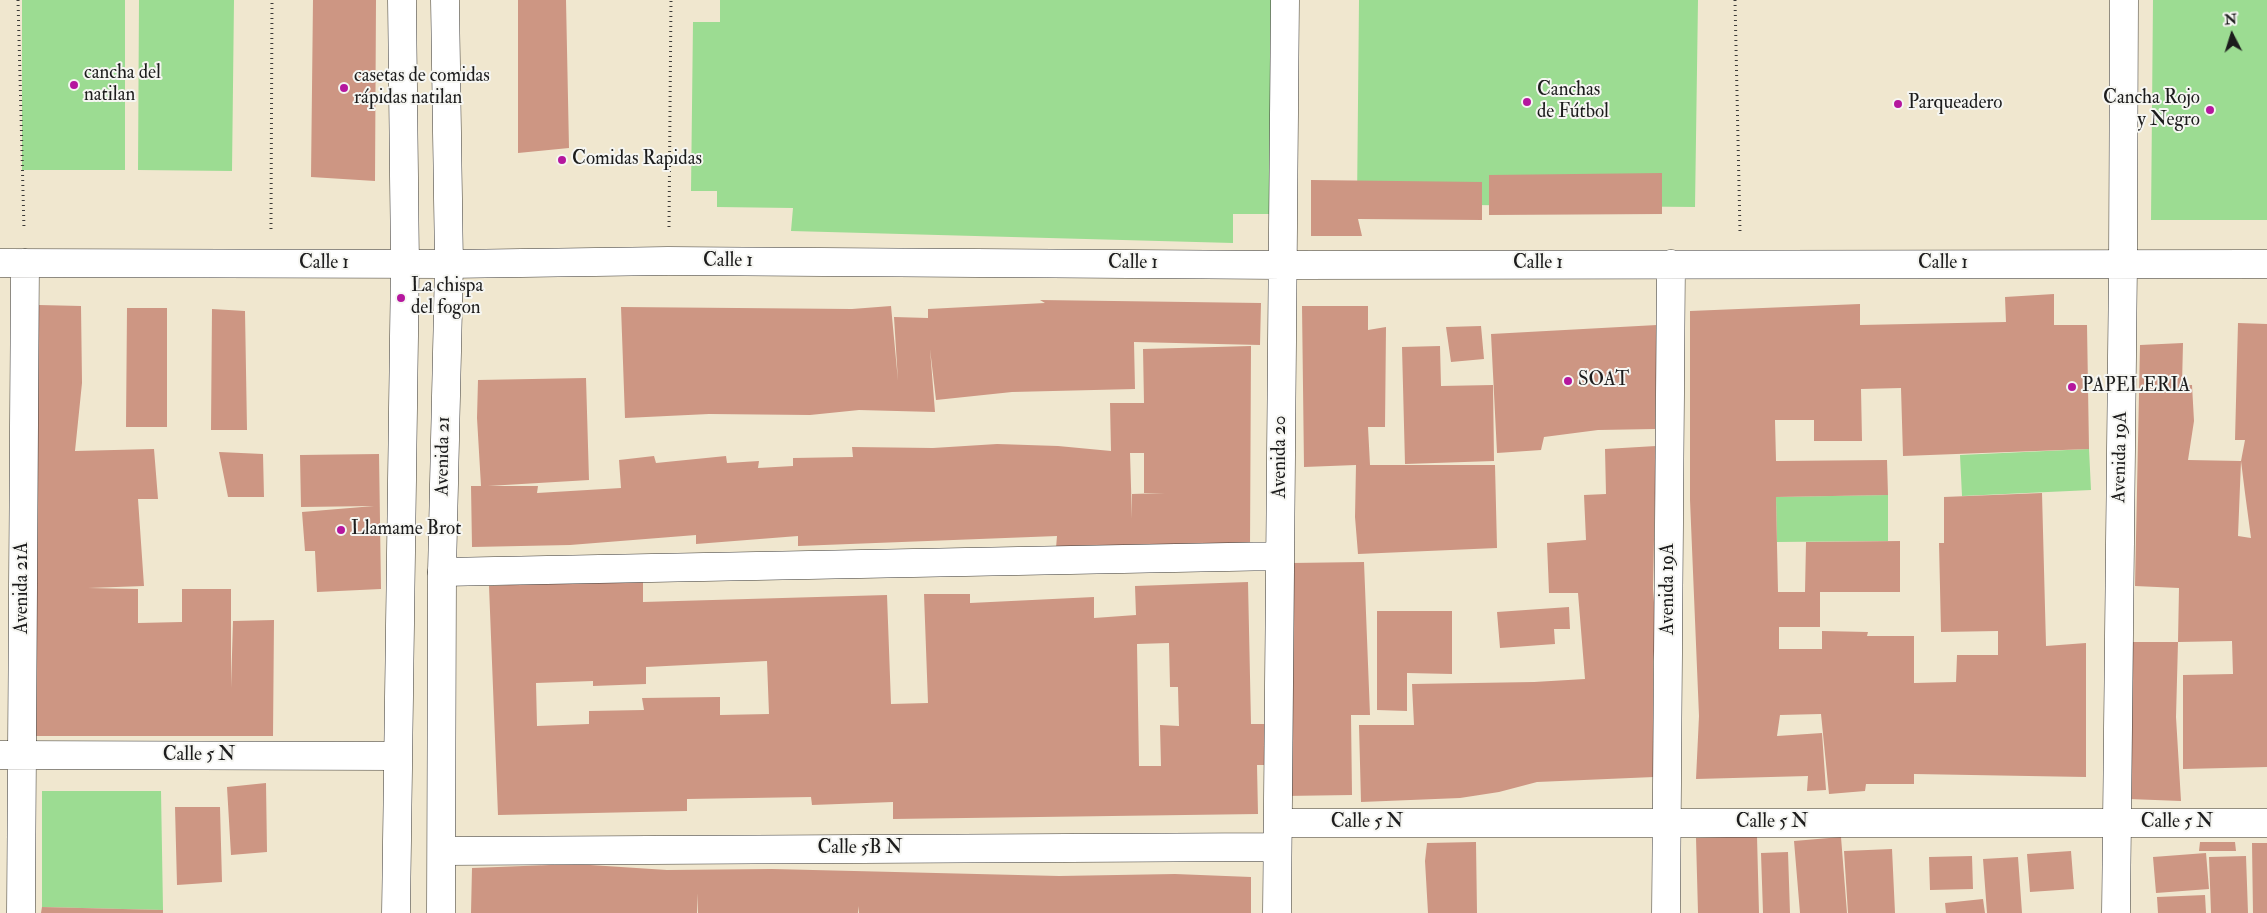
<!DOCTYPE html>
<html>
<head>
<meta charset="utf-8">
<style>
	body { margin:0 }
	#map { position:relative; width:2267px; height:913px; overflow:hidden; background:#f0e7cf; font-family:"IM FELL Double Pica",serif }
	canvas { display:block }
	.north { position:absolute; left:2207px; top:10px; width:50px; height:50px; -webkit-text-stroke:4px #f6f6f2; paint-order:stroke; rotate:355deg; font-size:14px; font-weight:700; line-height:20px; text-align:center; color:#1c1c1c }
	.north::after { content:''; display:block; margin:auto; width:18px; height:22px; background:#1c1c1c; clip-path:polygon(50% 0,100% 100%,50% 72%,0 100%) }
</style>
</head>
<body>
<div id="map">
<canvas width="2267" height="913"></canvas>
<div class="north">N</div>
</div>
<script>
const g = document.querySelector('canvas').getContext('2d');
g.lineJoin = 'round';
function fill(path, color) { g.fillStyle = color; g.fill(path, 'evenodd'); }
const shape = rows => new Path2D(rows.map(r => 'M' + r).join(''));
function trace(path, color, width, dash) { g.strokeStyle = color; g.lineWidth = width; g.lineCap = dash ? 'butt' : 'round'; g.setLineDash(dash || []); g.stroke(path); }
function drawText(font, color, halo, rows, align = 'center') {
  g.font = font + ' "IM FELL Double Pica",serif'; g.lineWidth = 4; g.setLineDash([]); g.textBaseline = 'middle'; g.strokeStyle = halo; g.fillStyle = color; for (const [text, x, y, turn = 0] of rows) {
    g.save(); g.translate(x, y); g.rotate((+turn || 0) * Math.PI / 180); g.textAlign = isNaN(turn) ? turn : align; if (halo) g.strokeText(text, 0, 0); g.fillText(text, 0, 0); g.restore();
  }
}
fill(shape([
	[22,0,125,0,125,170,22,170],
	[139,0,234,0,232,171,138,170],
	[720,0,1283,0,1274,214,1233,214,1233,243,791,231,793,208,717,207,717,191,691,191,693,22,720,22],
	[1359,0,1698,0,1695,207,1357,204],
	[2153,0,2267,0,2267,220,2151,220],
	[2089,449,2091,490,1962,496,1960,455],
	[1888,495,1888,541,1777,542,1776,497],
	[42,791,161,791,163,910,42,907]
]), '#9cdc92');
fill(shape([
	[313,0,376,0,375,181,311,177],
	[518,0,566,0,569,148,518,153],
	[1662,173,1662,214,1489,215,1489,175],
	[1311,180,1482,182,1482,220,1358,219,1362,236,1311,236],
	[2054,294,2054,325,2087,325,2089,449,1903,456,1901,388,1861,389,1862,441,1814,441,1814,420,1775,420,1776,461,1887,460,1888,495,1776,497,1778,592,1805,592,1806,542,1900,541,1900,592,1820,592,1820,627,1779,627,1779,649,1822,649,1822,631,1868,632,1867,636,1914,636,1914,683,1956,682,1957,655,1998,655,1998,631,1941,632,1939,543,1944,543,1944,497,2042,493,2046,646,2086,643,2086,777,1914,774,1914,784,1866,784,1865,791,1829,794,1821,714,1780,715,1777,736,1822,733,1826,790,1807,791,1808,776,1696,779,1699,716,1690,500,1690,311,1860,304,1860,325,2006,322,2005,297],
	[1040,300,1261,303,1260,345,1134,342,1135,389,1012,392,936,400,930,349,935,412,859,410,810,415,709,414,625,418,621,307,852,309,891,306,898,381,894,317,928,318,928,309,1045,303],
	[39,305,81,306,82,383,75,451,154,449,158,499,138,499,144,586,88,588,138,589,138,623,182,622,182,589,231,589,231,688,233,621,274,620,273,736,29,736,34,414],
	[1302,306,1368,306,1368,330,1386,327,1385,427,1368,427,1370,465,1495,465,1497,548,1358,554,1355,517,1356,465,1304,467],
	[127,308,167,308,167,427,126,427],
	[212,309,245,311,247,430,211,430],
	[2238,323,2267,324,2267,767,2183,769,2183,675,2233,674,2232,641,2178,642,2179,588,2135,586,2140,345,2183,343,2182,385,2192,385,2194,421,2188,460,2241,461,2245,440,2235,440],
	[2241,461,2245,493,2251,538,2238,536],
	[1657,325,1655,429,1598,430,1544,437,1541,450,1497,453,1491,334],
	[1481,326,1484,359,1451,362,1446,327],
	[1251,346,1250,548,1056,548,1057,536,798,546,798,536,696,544,696,535,570,545,472,547,471,486,481,486,477,418,478,380,586,378,589,480,488,486,538,486,537,493,621,488,619,460,654,456,656,463,726,456,727,463,759,461,758,468,793,466,793,458,853,457,852,447,933,448,997,444,1058,446,1111,451,1110,403,1144,403,1143,349],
	[1130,453,1144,453,1144,493,1165,493,1132,494,1132,519],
	[1440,346,1441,386,1493,385,1494,461,1405,464,1402,347],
	[1656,446,1653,588,1656,630,1653,662,1654,777,1537,782,1499,792,1460,798,1361,802,1359,725,1414,725,1412,684,1534,682,1585,679,1578,593,1549,593,1547,543,1586,540,1584,495,1606,494,1605,449],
	[219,452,263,454,264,497,228,497],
	[379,454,381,589,317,592,315,551,305,551,302,512,374,506,301,507,300,455],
	[1364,562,1370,715,1351,715,1352,795,1283,796,1291,563],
	[590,581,643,581,643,602,887,595,891,704,928,703,924,594,970,594,970,603,1094,597,1094,618,1136,615,1135,586,1248,582,1251,724,1277,724,1277,765,1257,765,1258,814,893,819,893,802,812,805,811,797,687,799,687,811,498,815,489,586],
	[1169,643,1170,687,1178,687,1179,726,1160,725,1161,766,1139,766,1137,644],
	[767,661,769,714,720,715,720,697,642,698,644,710,589,711,589,724,537,726,536,683,593,681,593,686,646,684,646,667],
	[1569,607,1570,629,1554,629,1555,644,1500,648,1497,612],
	[1377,611,1452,611,1452,674,1407,673,1407,711,1377,710],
	[2124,642,2178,642,2176,717,2181,801,2129,799],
	[266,783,267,852,231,855,227,787],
	[175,807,220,807,222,882,177,885],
	[1757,836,1759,913,1698,913,1696,838],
	[1841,837,1847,913,1800,913,1794,841],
	[1476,842,1477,913,1428,913,1425,861,1427,843],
	[2200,842,2235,842,2236,851,2199,851],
	[2252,843,2267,843,2267,913,2253,913],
	[1892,849,1895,913,1848,913,1844,851],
	[2071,851,2074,889,2030,892,2027,854],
	[1788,852,1790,913,1763,913,1761,853],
	[2206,853,2209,889,2156,893,2153,857],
	[1972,856,1973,889,1930,890,1929,857],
	[2246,856,2248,913,2211,913,2209,857],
	[2018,857,2022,913,1987,913,1983,859],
	[575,864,667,870,772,869,1059,876,1175,874,1251,877,1251,913,859,913,858,906,858,913,698,913,698,893,697,913,471,913,472,868],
	[2205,895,2206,913,2158,913,2157,897],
	[1983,899,1985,913,1946,913,1945,903],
	[42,907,163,910,163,913,41,913]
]), '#cd9683');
const minor = shape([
	[0,263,449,264,668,261,1283,265,2267,264],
	[442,572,1280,556],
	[0,755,397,756],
	[1278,823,2267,823],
	[442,851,1277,847],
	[21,913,25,263],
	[1277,913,1285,0],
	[1666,913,1671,264],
	[2116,913,2123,264,2124,0]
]);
const major = shape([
	[396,913,405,264,402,0],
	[441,913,442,572,449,264,445,0]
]);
trace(minor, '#3c3a37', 29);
trace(major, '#3c3a37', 29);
trace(shape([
	[18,0,24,229],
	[1735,0,1740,232],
	[669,227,671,0],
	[271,229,272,0]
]), '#3c3a37', 3, [1, 4]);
trace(minor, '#fff', 28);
trace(major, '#fff', 28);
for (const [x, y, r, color] of [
	[74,85,5,"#b5179e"],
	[344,88,5,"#b5179e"],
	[1527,102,5,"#b5179e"],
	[1898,104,5,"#b5179e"],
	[2210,110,5,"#b5179e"],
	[562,160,5,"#b5179e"],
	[401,298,5,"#b5179e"],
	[1568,381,5,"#b5179e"],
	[2072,387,5,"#b5179e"],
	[341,530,5,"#b5179e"]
]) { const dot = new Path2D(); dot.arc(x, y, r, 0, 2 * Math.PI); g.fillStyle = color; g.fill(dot); trace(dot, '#f6f6f2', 2); }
drawText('19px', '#1c1c1c', '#f6f6f2', [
	["cancha del",84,74],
	["natilan",84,96],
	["casetas de comidas",354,77],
	["rápidas natilan",354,99],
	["Canchas",1537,91],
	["de Fútbol",1537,113],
	["Cancha Rojo",2200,99,"right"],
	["y Negro",2200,121,"right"],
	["Parqueadero",1908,104],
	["Comidas Rapidas",572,160],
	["La chispa",411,287],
	["del fogon",411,309],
	["SOAT",1578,381],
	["PAPELERIA",2082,387],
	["Llamame Brot",351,530]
], 'left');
drawText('19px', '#1c1c1c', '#f6f6f2', [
	["Calle 1",728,262],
	["Calle 1",324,264],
	["Calle 1",1133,264],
	["Calle 1",1538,264],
	["Calle 1",1943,264],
	["Avenida 21",444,456,-89],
	["Avenida 20",1281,457,-90],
	["Avenida 19A",2121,457,-89],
	["Avenida 21A",23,588,-90],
	["Avenida 19A",1669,589,-90],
	["Calle 5 N",199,756],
	["Calle 5 N",1367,823],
	["Calle 5 N",1772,823],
	["Calle 5 N",2177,823],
	["Calle 5B N",860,849]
]);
</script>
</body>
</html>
